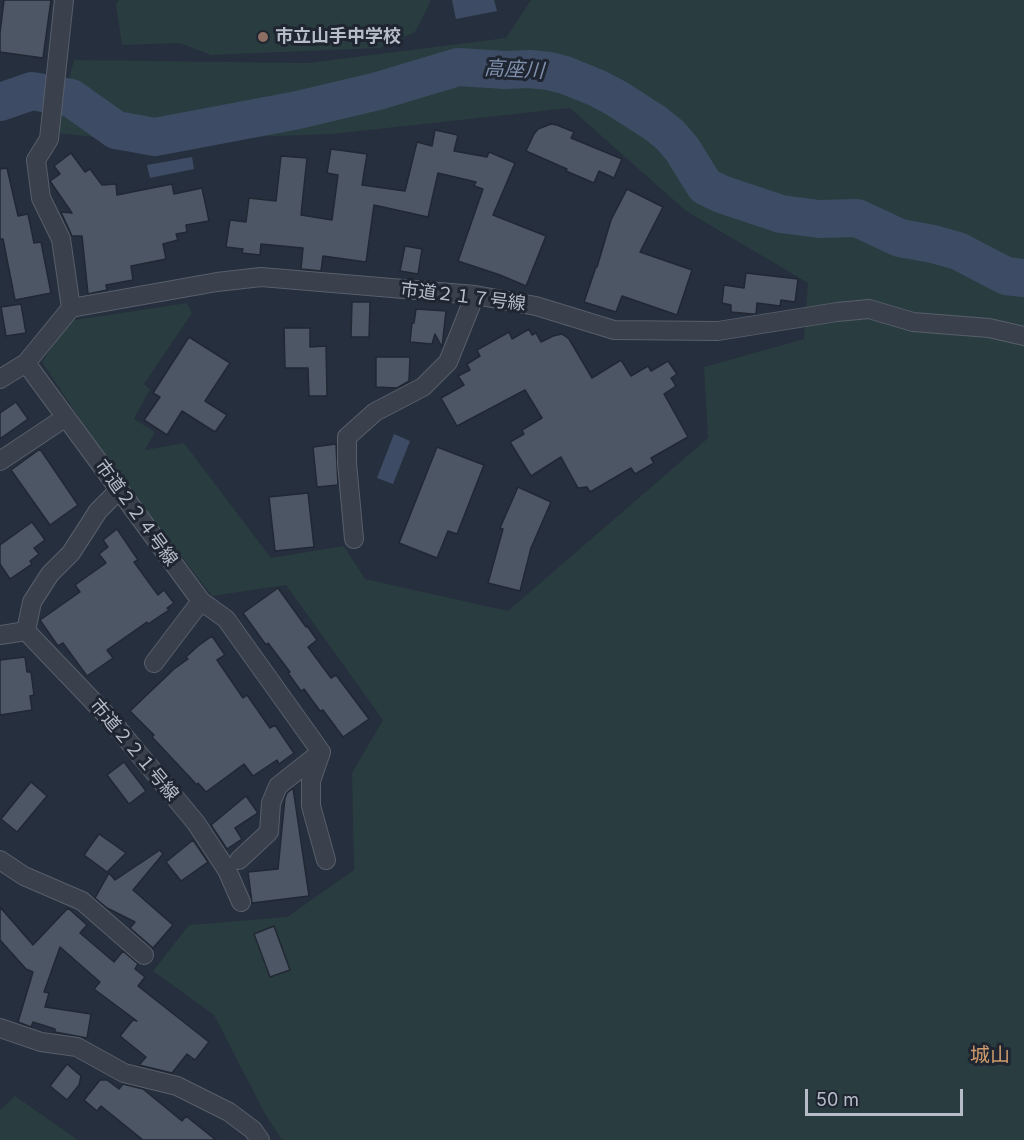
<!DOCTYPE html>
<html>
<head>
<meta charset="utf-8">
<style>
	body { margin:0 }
	#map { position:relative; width:1024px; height:1140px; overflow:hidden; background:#262f3d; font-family:Inter,sans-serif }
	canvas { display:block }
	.scale { position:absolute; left:805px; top:1089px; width:158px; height:27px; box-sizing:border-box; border:3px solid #b6bcc8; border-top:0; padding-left:8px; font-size:18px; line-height:21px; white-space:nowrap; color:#b6bcc8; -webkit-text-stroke:4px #1f2632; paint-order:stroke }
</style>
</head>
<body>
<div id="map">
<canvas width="1024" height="1140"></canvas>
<div class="scale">50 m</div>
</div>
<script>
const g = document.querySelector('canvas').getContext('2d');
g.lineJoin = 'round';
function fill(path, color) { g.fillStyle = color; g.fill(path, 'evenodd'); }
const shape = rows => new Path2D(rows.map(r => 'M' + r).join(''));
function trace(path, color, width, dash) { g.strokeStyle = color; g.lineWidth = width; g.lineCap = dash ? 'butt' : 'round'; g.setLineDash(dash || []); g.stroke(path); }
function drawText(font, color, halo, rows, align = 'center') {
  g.font = font + ' Inter,"Noto Sans JP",sans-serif'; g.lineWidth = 6; g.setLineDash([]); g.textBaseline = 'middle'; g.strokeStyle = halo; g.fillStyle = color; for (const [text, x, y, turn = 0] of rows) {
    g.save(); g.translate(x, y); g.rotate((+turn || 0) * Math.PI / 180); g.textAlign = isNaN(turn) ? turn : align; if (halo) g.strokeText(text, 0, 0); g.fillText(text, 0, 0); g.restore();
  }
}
fill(shape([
	[119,0,430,0,430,3,415,32,380,48,211,55,180,43,122,45,116,4],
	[531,0,1024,0,1024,1140,282,1140,264,1112,214,1015,153,971,189,925,287,917,354,870,352,773,383,720,286,585,212,596,106,458,42,362,69,321,187,303,192,313,144,384,150,389,134,419,155,432,145,450,184,443,271,558,344,546,365,579,508,611,708,438,704,367,804,339,808,283,686,211,570,108,332,134,135,141,55,133,74,60,308,63,506,38],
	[15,1096,78,1140,0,1140,0,1110]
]), '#293c3f');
fill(shape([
	[452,0,494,0,497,11,456,19],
	[192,157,194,169,150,178,147,165],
	[394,434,410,441,393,484,377,478]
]), '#3d4c64');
trace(shape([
	[0,102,32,91,71,98,116,130,155,137,298,110,378,91,458,67,505,70,530,69,549,71,565,75,597,88,616,98,655,123,670,135,682,149,705,186,721,194,781,214,819,219,857,218,900,238,933,244,958,251,1006,276,1024,278]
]), '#3d4c64', 38);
const building = shape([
	[4,0,51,0,43,58,0,52,0,33,4,0],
	[551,124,557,125,574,132,571,138,622,159,614,178,599,171,594,183,566,171,567,169,526,151,534,134,538,129,551,124],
	[435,130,458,135,454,151,487,157,489,152,515,163,493,215,546,236,526,286,500,275,458,261,483,189,474,186,476,182,438,173,428,217,374,205,366,262,323,256,321,271,301,269,303,248,261,244,260,255,242,253,243,249,226,247,230,220,246,222,249,198,276,201,281,156,307,158,301,215,332,220,338,175,327,173,331,149,367,154,362,185,405,191,417,142,432,146,435,130],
	[71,153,85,172,90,169,102,185,116,184,117,195,172,184,174,194,202,188,209,221,186,225,187,232,176,234,178,240,163,244,166,259,131,266,133,280,106,285,107,290,88,294,82,236,72,236,61,212,72,213,50,181,60,174,54,166,71,153],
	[7,168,18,216,28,214,34,243,41,242,51,293,15,300,3,239,0,239,0,169,7,168],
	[627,189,663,207,640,252,692,270,677,315,622,296,616,312,584,302,596,267,597,267,611,220,627,189],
	[405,246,422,249,418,274,400,271,405,246],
	[746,273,798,279,795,302,781,300,780,306,757,303,756,314,752,314,731,312,731,305,722,303,724,285,744,288,746,273],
	[352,302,370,302,369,337,351,337,352,302],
	[21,304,26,333,6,336,1,307,21,304],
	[416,309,446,311,442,347,435,334,432,344,410,342,412,323,414,323,416,309],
	[284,328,310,328,310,347,326,346,327,396,309,396,308,368,285,368,284,328],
	[529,329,532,335,536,333,541,342,553,336,562,334,569,339,592,378,621,360,631,376,648,366,651,371,668,361,677,374,671,378,676,386,664,394,688,437,651,458,654,463,635,474,631,468,590,492,587,487,578,488,561,457,531,476,510,442,524,434,522,430,542,418,525,390,457,426,441,398,464,385,458,376,470,370,467,364,480,356,477,350,509,332,512,339,529,329],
	[189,337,230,363,205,401,227,415,215,432,182,411,167,435,144,420,160,397,153,393,189,337],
	[376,357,410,357,409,381,397,388,376,387,376,357],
	[16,402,28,419,0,439,0,413,16,402],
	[336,444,338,485,317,487,313,447,336,444],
	[437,447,484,465,457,534,448,531,437,558,399,543,437,447],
	[40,449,78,505,50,525,11,470,40,449],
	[518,487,551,502,531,548,520,591,488,583,503,529,500,528,518,487],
	[308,493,314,547,275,551,269,497,308,493],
	[32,522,45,540,34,548,39,554,30,561,32,564,10,579,0,564,0,545,32,522],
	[117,529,138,560,134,562,158,595,164,590,174,603,167,608,169,610,148,624,147,622,107,650,113,658,87,676,63,643,58,646,40,620,80,592,75,585,106,563,99,554,108,547,103,540,117,529],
	[278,588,306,627,307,626,317,640,308,647,331,678,336,675,369,719,343,737,323,710,320,711,304,689,301,691,288,673,290,672,268,643,266,645,243,613,278,588],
	[212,636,225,655,217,660,243,698,247,695,270,728,275,725,294,753,279,764,277,760,253,776,244,764,206,792,198,783,197,785,152,737,154,735,130,711,174,669,188,659,186,657,198,646,212,636],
	[25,657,27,672,31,672,34,695,30,696,32,710,0,715,0,660,25,657],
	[124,762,146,791,129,804,107,775,124,762],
	[31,782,47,796,17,832,1,819,31,782],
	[293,788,309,896,252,903,248,872,278,869,285,798,287,793,293,788],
	[246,796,258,813,235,828,242,839,227,849,211,825,246,796],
	[99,834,126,853,107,872,84,855,99,834],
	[193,840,208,862,181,881,166,862,193,840],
	[160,850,163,854,133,890,173,925,153,948,130,928,135,922,107,908,95,898,109,873,115,880,160,850],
	[0,907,33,945,68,908,87,925,80,933,114,962,123,951,138,964,135,969,145,977,138,986,209,1042,195,1060,187,1054,172,1073,139,1065,146,1057,120,1036,133,1020,137,1021,94,989,100,982,60,947,44,992,49,993,45,1007,91,1014,87,1038,55,1032,55,1029,33,1022,31,1027,18,1022,33,972,26,969,0,940,0,907],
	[274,926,290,970,270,977,254,934,274,926],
	[67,1064,81,1076,79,1085,67,1100,50,1086,67,1064],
	[100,1080,107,1080,119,1089,123,1084,143,1089,182,1121,186,1116,216,1140,143,1140,101,1106,97,1111,84,1100,100,1080]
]);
fill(building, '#4d5665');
trace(building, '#212834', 1.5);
const street = shape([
	[64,0,49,139,36,160,41,198,61,239,71,308],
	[26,363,201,601,154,663],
	[0,379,26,363,71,308,217,282,261,277,475,295,536,306,614,330,718,331,837,312,869,309,913,322,989,328,1024,336],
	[0,461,66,417],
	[354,539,347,463,347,437,375,412,423,387,448,362,475,295],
	[201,601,226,619,321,752,278,786,271,803,269,832,239,860],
	[26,631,32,602,50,574,71,553,98,511,119,490],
	[0,635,26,631,110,719,196,823,227,870,241,902],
	[321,752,311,781,311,806,326,860],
	[0,860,24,876,82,901,144,955],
	[0,1028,41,1042,77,1047,124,1073,177,1086,229,1112,253,1130,260,1140]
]);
trace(street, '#585f6b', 20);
trace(street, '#3a414d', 18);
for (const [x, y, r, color] of [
	[263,37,6,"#8d6e63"]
]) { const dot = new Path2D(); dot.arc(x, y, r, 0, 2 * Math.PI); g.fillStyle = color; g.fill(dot); trace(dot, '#1f2632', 2); }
drawText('bold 18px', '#b6bcc8', '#1f2632', [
	["市立山手中学校",275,37]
], 'left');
drawText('18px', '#b6bcc8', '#1f2632', [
	["市道２１７号線",463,297,7],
	["市道２２４号線",136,513,54],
	["市道２２１号線",134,750,50]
]);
drawText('italic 20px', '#8091ad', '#1f2632', [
	["高座川",514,70,3]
]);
drawText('20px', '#cd9a6c', '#1f2632', [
	["城山",990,1056]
]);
</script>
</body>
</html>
